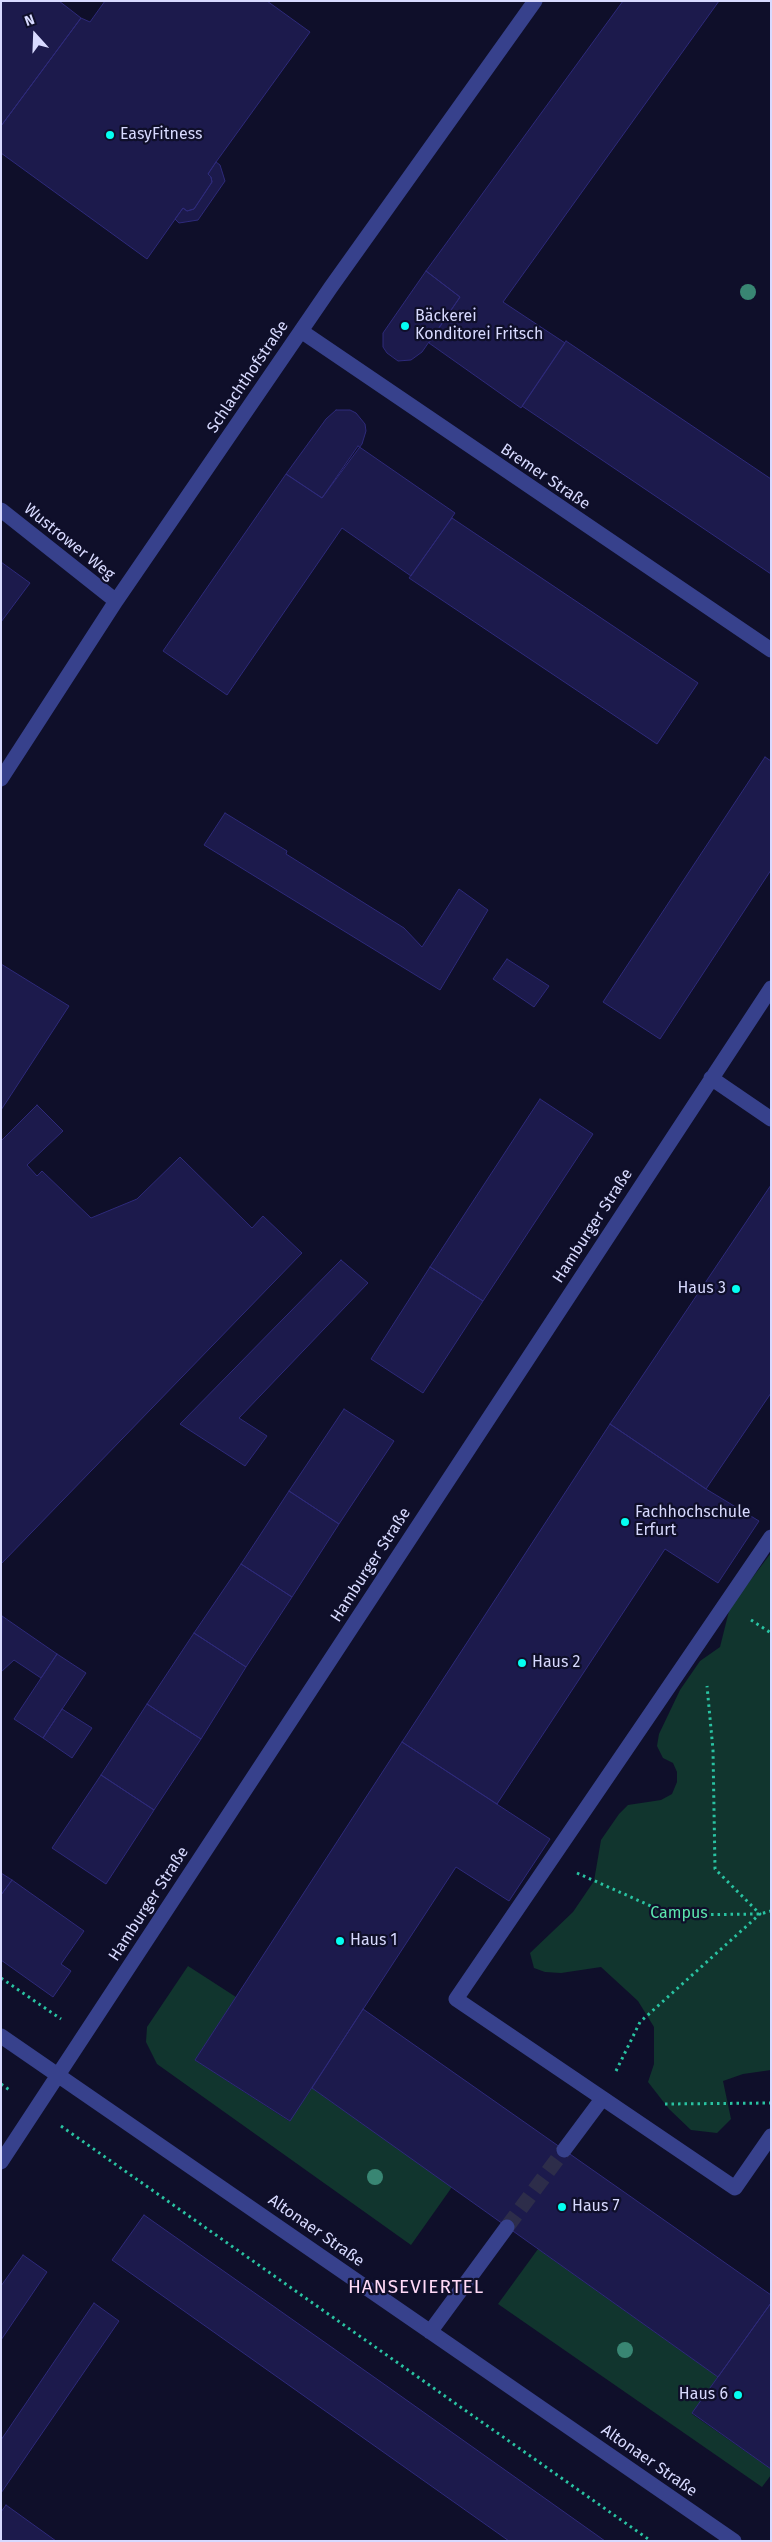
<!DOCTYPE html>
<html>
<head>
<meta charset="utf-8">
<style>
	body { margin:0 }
	#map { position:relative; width:772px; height:2542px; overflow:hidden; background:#0f0f2a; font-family:"Fira Sans",sans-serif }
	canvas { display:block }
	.frame { position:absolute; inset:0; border:2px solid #d8daff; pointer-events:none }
	.north { position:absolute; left:10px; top:10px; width:50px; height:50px; -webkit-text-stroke:4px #0f0f2a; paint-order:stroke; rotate:340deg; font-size:14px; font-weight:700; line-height:20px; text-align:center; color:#d8daff }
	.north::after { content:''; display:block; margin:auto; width:18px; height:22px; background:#d8daff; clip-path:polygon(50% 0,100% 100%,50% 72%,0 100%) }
</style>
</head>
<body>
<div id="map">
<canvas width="772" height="2542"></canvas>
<div class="frame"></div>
<div class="north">N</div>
</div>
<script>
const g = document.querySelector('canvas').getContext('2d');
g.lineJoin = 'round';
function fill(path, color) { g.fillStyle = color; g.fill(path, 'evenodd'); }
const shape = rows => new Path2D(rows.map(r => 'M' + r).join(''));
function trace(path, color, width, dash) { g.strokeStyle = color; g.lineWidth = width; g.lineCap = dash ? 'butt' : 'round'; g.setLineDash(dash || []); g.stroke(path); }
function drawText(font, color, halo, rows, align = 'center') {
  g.font = font + ' "Fira Sans",sans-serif'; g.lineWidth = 4.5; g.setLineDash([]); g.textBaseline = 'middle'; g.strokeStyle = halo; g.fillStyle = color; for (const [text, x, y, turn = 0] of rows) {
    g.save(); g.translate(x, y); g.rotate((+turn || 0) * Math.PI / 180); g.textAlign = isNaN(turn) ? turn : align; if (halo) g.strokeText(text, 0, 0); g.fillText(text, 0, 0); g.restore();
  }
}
fill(shape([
	[771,1553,771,2070,743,2074,723,2081,731,2119,717,2133,691,2130,669,2109,648,2082,654,2064,654,2027,638,2001,601,1967,561,1973,545,1972,534,1968,530,1953,573,1912,594,1881,601,1840,619,1814,628,1805,661,1800,672,1794,677,1782,677,1772,673,1763,663,1758,657,1746,659,1734,680,1690,700,1661,720,1647,730,1607],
	[188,1966,236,1997,195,2060,289,2121,312,2088,452,2187,411,2245,157,2064,146,2042,147,2027],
	[538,2249,718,2377,692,2414,771,2469,771,2475,762,2487,498,2304]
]), '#11352e');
const building = shape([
	[1,1,59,1,81,18,1,126,1,1],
	[105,1,267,1,310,32,216,162,208,174,211,177,212,182,194,209,187,211,183,208,147,259,1,153,1,126,81,18,90,22,105,1],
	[623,1,719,1,503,302,565,343,521,408,429,343,460,297,426,271,623,1],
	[216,162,220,165,225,181,198,220,179,223,175,219,183,208,187,211,194,209,212,182,211,177,208,174,216,162],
	[426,271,460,297,422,352,411,360,398,361,387,353,383,347,383,333,426,271],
	[566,341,771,479,771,574,522,406,566,341],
	[336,410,350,410,356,413,365,424,366,431,362,444,322,498,286,474,326,419,336,410],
	[358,446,455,513,411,576,342,528,227,695,163,651,286,474,322,498,358,446],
	[452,518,698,683,657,744,409,578,452,518],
	[1,562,30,583,1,622,1,562],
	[765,757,771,761,771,870,660,1039,603,1002,765,757],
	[225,813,287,851,286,854,404,928,422,947,459,889,488,910,440,990,204,845,225,813],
	[507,959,549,986,534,1007,493,979,507,959],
	[1,964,69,1006,1,1110,1,964],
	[540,1099,593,1134,483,1301,430,1267,540,1099],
	[37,1105,63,1131,27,1165,37,1176,42,1171,91,1218,137,1199,180,1157,252,1228,263,1216,302,1253,1,1564,1,1141,37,1105],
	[771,1185,771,1393,706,1489,610,1424,771,1185],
	[341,1260,368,1283,239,1418,267,1436,245,1466,180,1424,341,1260],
	[430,1267,483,1301,423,1393,371,1359,430,1267],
	[344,1409,394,1441,339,1524,289,1491,344,1409],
	[610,1424,706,1489,759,1521,718,1583,665,1549,497,1804,402,1742,610,1424],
	[289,1491,339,1524,292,1597,241,1564,289,1491],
	[241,1564,292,1597,246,1667,194,1633,241,1564],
	[2,1616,57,1654,41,1678,14,1660,1,1672,2,1616],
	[194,1633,246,1667,201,1739,147,1704,194,1633],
	[57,1654,86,1673,43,1738,14,1719,57,1654],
	[147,1704,201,1739,154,1810,101,1775,147,1704],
	[62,1709,92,1728,72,1758,43,1738,62,1709],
	[402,1742,550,1839,509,1901,456,1867,290,2121,195,2060,402,1742],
	[101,1775,154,1810,106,1884,52,1848,101,1775],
	[1,1873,12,1880,1,1895,1,1873],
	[12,1880,84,1931,61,1964,71,1971,53,1997,1,1960,1,1895,12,1880],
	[363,2009,771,2295,771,2303,718,2377,312,2088,363,2009],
	[144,2215,381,2382,605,2541,509,2541,112,2260,144,2215],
	[23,2255,47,2272,1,2340,1,2286,23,2255],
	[94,2303,119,2321,1,2493,1,2440,94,2303],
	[771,2303,771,2469,692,2413,771,2303],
	[6,2505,56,2541,1,2541,1,2512,6,2505]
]);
fill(building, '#1c1a4c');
trace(building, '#2e2a7a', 1);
trace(shape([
	[507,2227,564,2150]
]), '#2d2d4a', 15, [15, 8]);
trace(shape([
	[751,1620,771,1633],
	[577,1873,671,1915,760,1914,771,1911],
	[1,1978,61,2019],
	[616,2071,640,2022,760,1914,715,1869,713,1750,707,1686],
	[1,2084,11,2091],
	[665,2104,771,2103],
	[61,2126,651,2541]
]), '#29c3a2', 3, [2.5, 4]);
trace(shape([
	[301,331,771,650],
	[1,510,116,601],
	[1,779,116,601,331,287,535,1],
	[711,1078,771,1119],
	[771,1537,456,1999,735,2188,771,2136],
	[1,2036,734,2541],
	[564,2150,602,2099],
	[1,2162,771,988],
	[430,2332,507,2227]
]), '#37418c', 15);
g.fillStyle = '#398673';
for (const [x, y] of [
	[748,292],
	[375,2177],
	[625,2350]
]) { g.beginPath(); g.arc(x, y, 8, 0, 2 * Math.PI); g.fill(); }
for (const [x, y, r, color] of [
	[110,135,5,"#04fff2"],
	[405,326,5,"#04fff2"],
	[736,1289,5,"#04fff2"],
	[625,1522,5,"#04fff2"],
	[522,1663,5,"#04fff2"],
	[340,1941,5,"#04fff2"],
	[562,2207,5,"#04fff2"],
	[738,2395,5,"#04fff2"]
]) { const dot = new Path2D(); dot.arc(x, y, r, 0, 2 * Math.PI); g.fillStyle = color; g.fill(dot); trace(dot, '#0f0f2a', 2); }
drawText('16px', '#d8daff', '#0f0f2a', [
	["EasyFitness",120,135],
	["Bäckerei",415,317],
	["Konditorei Fritsch",415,335],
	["Haus 3",726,1289,"right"],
	["Fachhochschule",635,1513],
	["Erfurt",635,1531],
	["Haus 2",532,1663],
	["Haus 1",350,1941],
	["Haus 7",572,2207],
	["Haus 6",728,2395,"right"]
], 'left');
drawText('16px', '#d8daff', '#0f0f2a', [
	["Schlachthofstraße",248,377,-56],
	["Bremer Straße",545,477,34],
	["Wustrower Weg",69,542,39],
	["Hamburger Straße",593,1226,-57],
	["Hamburger Straße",371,1565,-57],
	["Hamburger Straße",149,1904,-57],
	["Altonaer Straße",316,2231,35],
	["Altonaer Straße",649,2461,35]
]);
drawText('16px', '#5ce7af', '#0f0f2a', [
	["Campus",679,1914]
]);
g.letterSpacing = '1px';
drawText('19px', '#ffdaf7', '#0f0f2a', [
	["HANSEVIERTEL",416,2288]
]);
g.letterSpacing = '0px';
</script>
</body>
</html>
